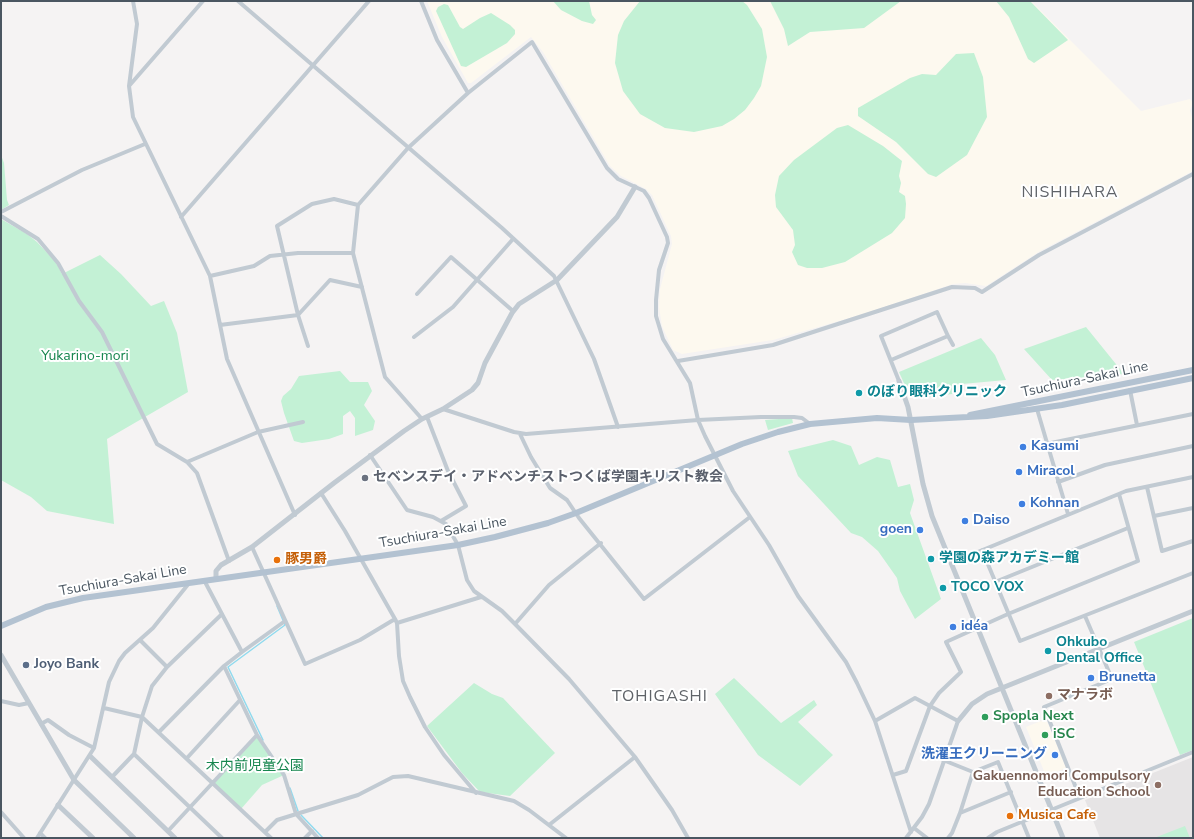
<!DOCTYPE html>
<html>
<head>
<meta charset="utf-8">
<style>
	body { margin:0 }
	#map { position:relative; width:1194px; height:839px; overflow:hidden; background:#f5f3f3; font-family:"Nunito Sans",sans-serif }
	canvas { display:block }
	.frame { position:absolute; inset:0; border:2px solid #4a5661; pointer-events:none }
</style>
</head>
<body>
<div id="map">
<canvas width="1194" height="839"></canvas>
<div class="frame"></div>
</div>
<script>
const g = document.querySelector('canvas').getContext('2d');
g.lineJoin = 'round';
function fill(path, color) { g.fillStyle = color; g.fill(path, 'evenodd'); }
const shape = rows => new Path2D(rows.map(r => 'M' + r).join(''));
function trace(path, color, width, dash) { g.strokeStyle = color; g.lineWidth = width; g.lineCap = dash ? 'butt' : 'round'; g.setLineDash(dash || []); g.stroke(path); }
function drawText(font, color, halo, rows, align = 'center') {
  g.font = font + ' "Nunito Sans","Noto Sans JP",sans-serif'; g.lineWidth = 4; g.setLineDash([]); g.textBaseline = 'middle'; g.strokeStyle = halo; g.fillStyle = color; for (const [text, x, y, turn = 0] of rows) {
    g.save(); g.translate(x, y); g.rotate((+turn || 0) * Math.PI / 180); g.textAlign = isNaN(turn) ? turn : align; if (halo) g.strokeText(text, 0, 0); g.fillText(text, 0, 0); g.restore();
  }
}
fill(shape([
	[427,1,1031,1,1141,111,1190,99,1193,103,1190,110,1193,122,1193,171,1040,251,986,286,965,283,953,284,860,315,773,340,682,354,673,350,662,326,659,307,660,289,672,244,671,236,652,195,646,189,621,176,610,166,543,52,531,37,471,83,468,83,442,37],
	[1046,719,1066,768,1046,776,1026,727]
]), '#fdf9ef');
fill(shape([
	[1193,757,1193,838,1100,838,1085,800]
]), '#e6e4e5');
fill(shape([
	[553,1,589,1,592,15,596,20,593,24,582,21,561,10],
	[640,1,742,1,747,5,762,29,767,57,761,86,754,98,745,110,734,119,722,126,694,132,665,128,640,114,623,91,615,63,618,35,624,21],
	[770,1,901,1,864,28,810,32,788,46,784,29],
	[996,1,1030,1,1068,40,1034,63,1028,59,1009,17],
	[444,4,448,5,460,27,463,29,480,18,491,13,510,25,515,30,515,34,507,43,466,67,461,66,436,11,438,7],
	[974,53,983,77,987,117,967,155,936,177,928,174,896,142,858,116,858,108,910,78,922,74,936,75,956,54],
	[848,125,883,146,902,161,899,176,901,183,899,192,905,196,906,204,905,218,892,233,845,262,822,268,807,268,798,265,792,252,795,245,793,230,776,207,775,195,779,176,794,160,837,128],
	[1,155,4,163,7,200,9,205,1,210],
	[1,219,27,234,37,242,55,261,62,274,100,255,121,274,151,306,164,301,177,333,188,392,107,439,114,524,47,511,31,497,1,480],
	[1086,327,1124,374,1052,380,1024,349],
	[981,338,995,355,1006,380,962,384,960,393,920,398,917,388,907,390,899,372],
	[340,371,350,382,368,382,372,391,364,405,375,421,373,430,355,436,355,418,350,411,343,416,343,434,329,439,302,443,294,441,284,413,281,401,283,396,291,389,299,376],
	[792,418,793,423,768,430,765,420],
	[833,440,851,446,859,465,877,457,890,460,898,487,910,484,914,500,910,513,941,599,915,619,900,591,897,578,878,551,862,537,851,533,798,476,788,451],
	[1193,618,1193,750,1180,755,1134,642],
	[734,678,781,723,814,700,817,705,798,722,833,755,800,786,758,755,715,694],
	[474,683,492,694,503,698,555,753,510,796,480,792,462,773,427,726],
	[257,735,284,775,262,785,241,809,213,783],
	[1185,826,1190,838,1154,838]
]), '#c3f1d5');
trace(shape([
	[263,740,228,667,285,625,277,606],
	[290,788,298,811],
	[301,815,323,838]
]), '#90daee', 1.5);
trace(shape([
	[133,1,137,24,129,86,133,117,210,276,227,359,295,515],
	[238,1,502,228,554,276,594,359,618,427],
	[421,1,437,40,468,93],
	[129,86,203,1],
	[1,212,82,170,145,144],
	[1,216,38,239,58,263,79,301,102,332,157,444,187,462,197,473,229,561],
	[181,217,369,1],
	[210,276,254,266,270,256,298,253,353,253],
	[417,294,451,257,513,311],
	[220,325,298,315,330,280,362,287],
	[948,336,953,345],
	[414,337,453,307,513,239],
	[308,346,298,315,277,226,312,204,334,199,358,205],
	[891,360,948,336,937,312,881,336,899,381],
	[678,361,773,345,952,287,975,288,982,292,1039,255,1193,174],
	[1130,390,1137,425],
	[443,409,514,432,526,434,698,420,761,417,794,417,802,418,810,424],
	[1037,409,1068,514],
	[427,417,448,471,466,506,441,521],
	[422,419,385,377,353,253,358,205,408,148,468,93,532,42,607,168,618,179,644,191,649,198,667,237,668,243,659,270,656,300,656,316,663,339,690,383,698,420,705,436,733,491,769,545,798,596,846,662,857,683,875,721,911,832],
	[520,434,531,457,550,488,567,500,579,518,644,599,750,517],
	[1046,444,1193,414],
	[370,455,407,510,433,517,446,524,458,545,467,580,474,591,502,611,515,624,549,585,601,543],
	[187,462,258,432,303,422],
	[1058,482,1105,465,1193,446],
	[1147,487,1162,551,1193,541],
	[321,493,345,531,395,619],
	[1154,516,1193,508],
	[252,547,305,664,360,640,395,619,397,623,399,656,403,681,410,697,425,727,444,755,476,793],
	[982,550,1020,641,1193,573],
	[951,563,1126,491,1193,477],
	[204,580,242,652,224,666,257,735,284,775,296,814,318,838],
	[995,582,1128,528],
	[397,623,481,597],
	[515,624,569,679,635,757,672,810,688,838],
	[140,640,167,667],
	[242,652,285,621],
	[1,701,19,705,29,703],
	[104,708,142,717,271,838],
	[875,721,915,698,958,721,929,804,922,817,906,838],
	[41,724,48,720,69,735,94,748],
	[159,732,224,666],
	[134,754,222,838],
	[187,758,240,700],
	[943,760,973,772,998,762,1029,838],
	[893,775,906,771,930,706,939,693,961,672,946,642,1008,614,1138,561,1119,494],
	[112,777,134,754,142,717,152,686,167,667,222,614],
	[1080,798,1044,707,1112,679,1085,616],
	[1,812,24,838],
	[960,813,973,772],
	[549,825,635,757],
	[914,828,927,838],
	[168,831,257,735],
	[265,832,277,820,358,795,393,777,408,776,514,801,529,810,566,838],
	[40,833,45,838],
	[37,838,94,748,109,682,119,661,125,653,153,628,190,582],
	[305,838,312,831],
	[948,838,952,833,960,813,1011,792],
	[988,838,997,832,1193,752]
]), '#c1cad2', 4);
trace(shape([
	[899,381,908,407,923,484,932,516,1063,838],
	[216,579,216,571,221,565,252,547,334,483,404,431,422,419,443,409,472,390,478,383,485,363,512,313,519,304,557,280,617,217,635,187],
	[1,655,74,780,134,838],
	[958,721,972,704,987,694,1193,611],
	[90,756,175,838],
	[58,805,93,838]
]), '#c1cad2', 5);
trace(shape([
	[970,415,1193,370],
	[1,626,46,607,83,598,458,545,495,537,548,523,576,513,742,444,778,432,810,424,877,418,911,420,987,416,1062,405,1193,378]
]), '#b3c2d1', 6);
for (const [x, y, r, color] of [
	[859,393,4,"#0f9aa8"],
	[1023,447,4,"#3f7fe0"],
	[1019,472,4,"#3f7fe0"],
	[365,478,4,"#6b7280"],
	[1022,504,4,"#3f7fe0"],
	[965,521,4,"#3f7fe0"],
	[920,530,4,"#3f7fe0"],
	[931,559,4,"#0f9aa8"],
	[277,560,4,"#e8710a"],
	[943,588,4,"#0f9aa8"],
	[953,627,4,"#3f7fe0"],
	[1048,651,4,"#0f9aa8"],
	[26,665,4,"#5c6f8a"],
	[1091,678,4,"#3f7fe0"],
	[1049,696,4,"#8d6e63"],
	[985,717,4,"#2e9e5b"],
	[1045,735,4,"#2e9e5b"],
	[1055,755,4,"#3f7fe0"],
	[1158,785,4,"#8d6e63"],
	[1010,816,4,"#e8710a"]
]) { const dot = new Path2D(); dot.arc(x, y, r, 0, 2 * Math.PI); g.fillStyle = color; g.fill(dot); trace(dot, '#fff', 1.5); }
drawText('14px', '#17864f', '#fff', [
	["Yukarino-mori",85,357],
	["木内前児童公園",255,767]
]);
drawText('14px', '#4a5661', '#fff', [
	["Tsuchiura-Sakai Line",1085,380,-12],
	["Tsuchiura-Sakai Line",443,533,-10],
	["Tsuchiura-Sakai Line",123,581,-10]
]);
drawText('bold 14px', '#0d838f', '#fff', [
	["のぼり眼科クリニック",867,393],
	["学園の森アカデミー館",939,559],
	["TOCO VOX",951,588],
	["Ohkubo",1056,643],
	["Dental Office",1056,659]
], 'left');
drawText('bold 14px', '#366cbe', '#fff', [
	["Kasumi",1031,447],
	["Miracol",1027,472],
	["Kohnan",1030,504],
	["Daiso",973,521],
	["goen",912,530,"right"],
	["idéa",961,627],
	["Brunetta",1099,678],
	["洗濯王クリーニング",1047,755,"right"]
], 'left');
drawText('bold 14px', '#5b616d', '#fff', [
	["セベンスデイ・アドベンチストつくば学園キリスト教会",373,478]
], 'left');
drawText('bold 14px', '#c56008', '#fff', [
	["豚男爵",285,560],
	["Musica Cafe",1018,816]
], 'left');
drawText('bold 14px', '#4e5e75', '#fff', [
	["Joyo Bank",34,665]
], 'left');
drawText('bold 14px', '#785e54', '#fff', [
	["マナラボ",1057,696],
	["Gakuennomori Compulsory",1150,777,"right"],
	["Education School",1150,793,"right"]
], 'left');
drawText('bold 14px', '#27864d', '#fff', [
	["Spopla Next",993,717],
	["iSC",1053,735]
], 'left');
g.letterSpacing = '1px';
drawText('16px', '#5f6368', '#fff', [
	["NISHIHARA",1070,193],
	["TOHIGASHI",660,697]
]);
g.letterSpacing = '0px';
</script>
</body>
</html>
